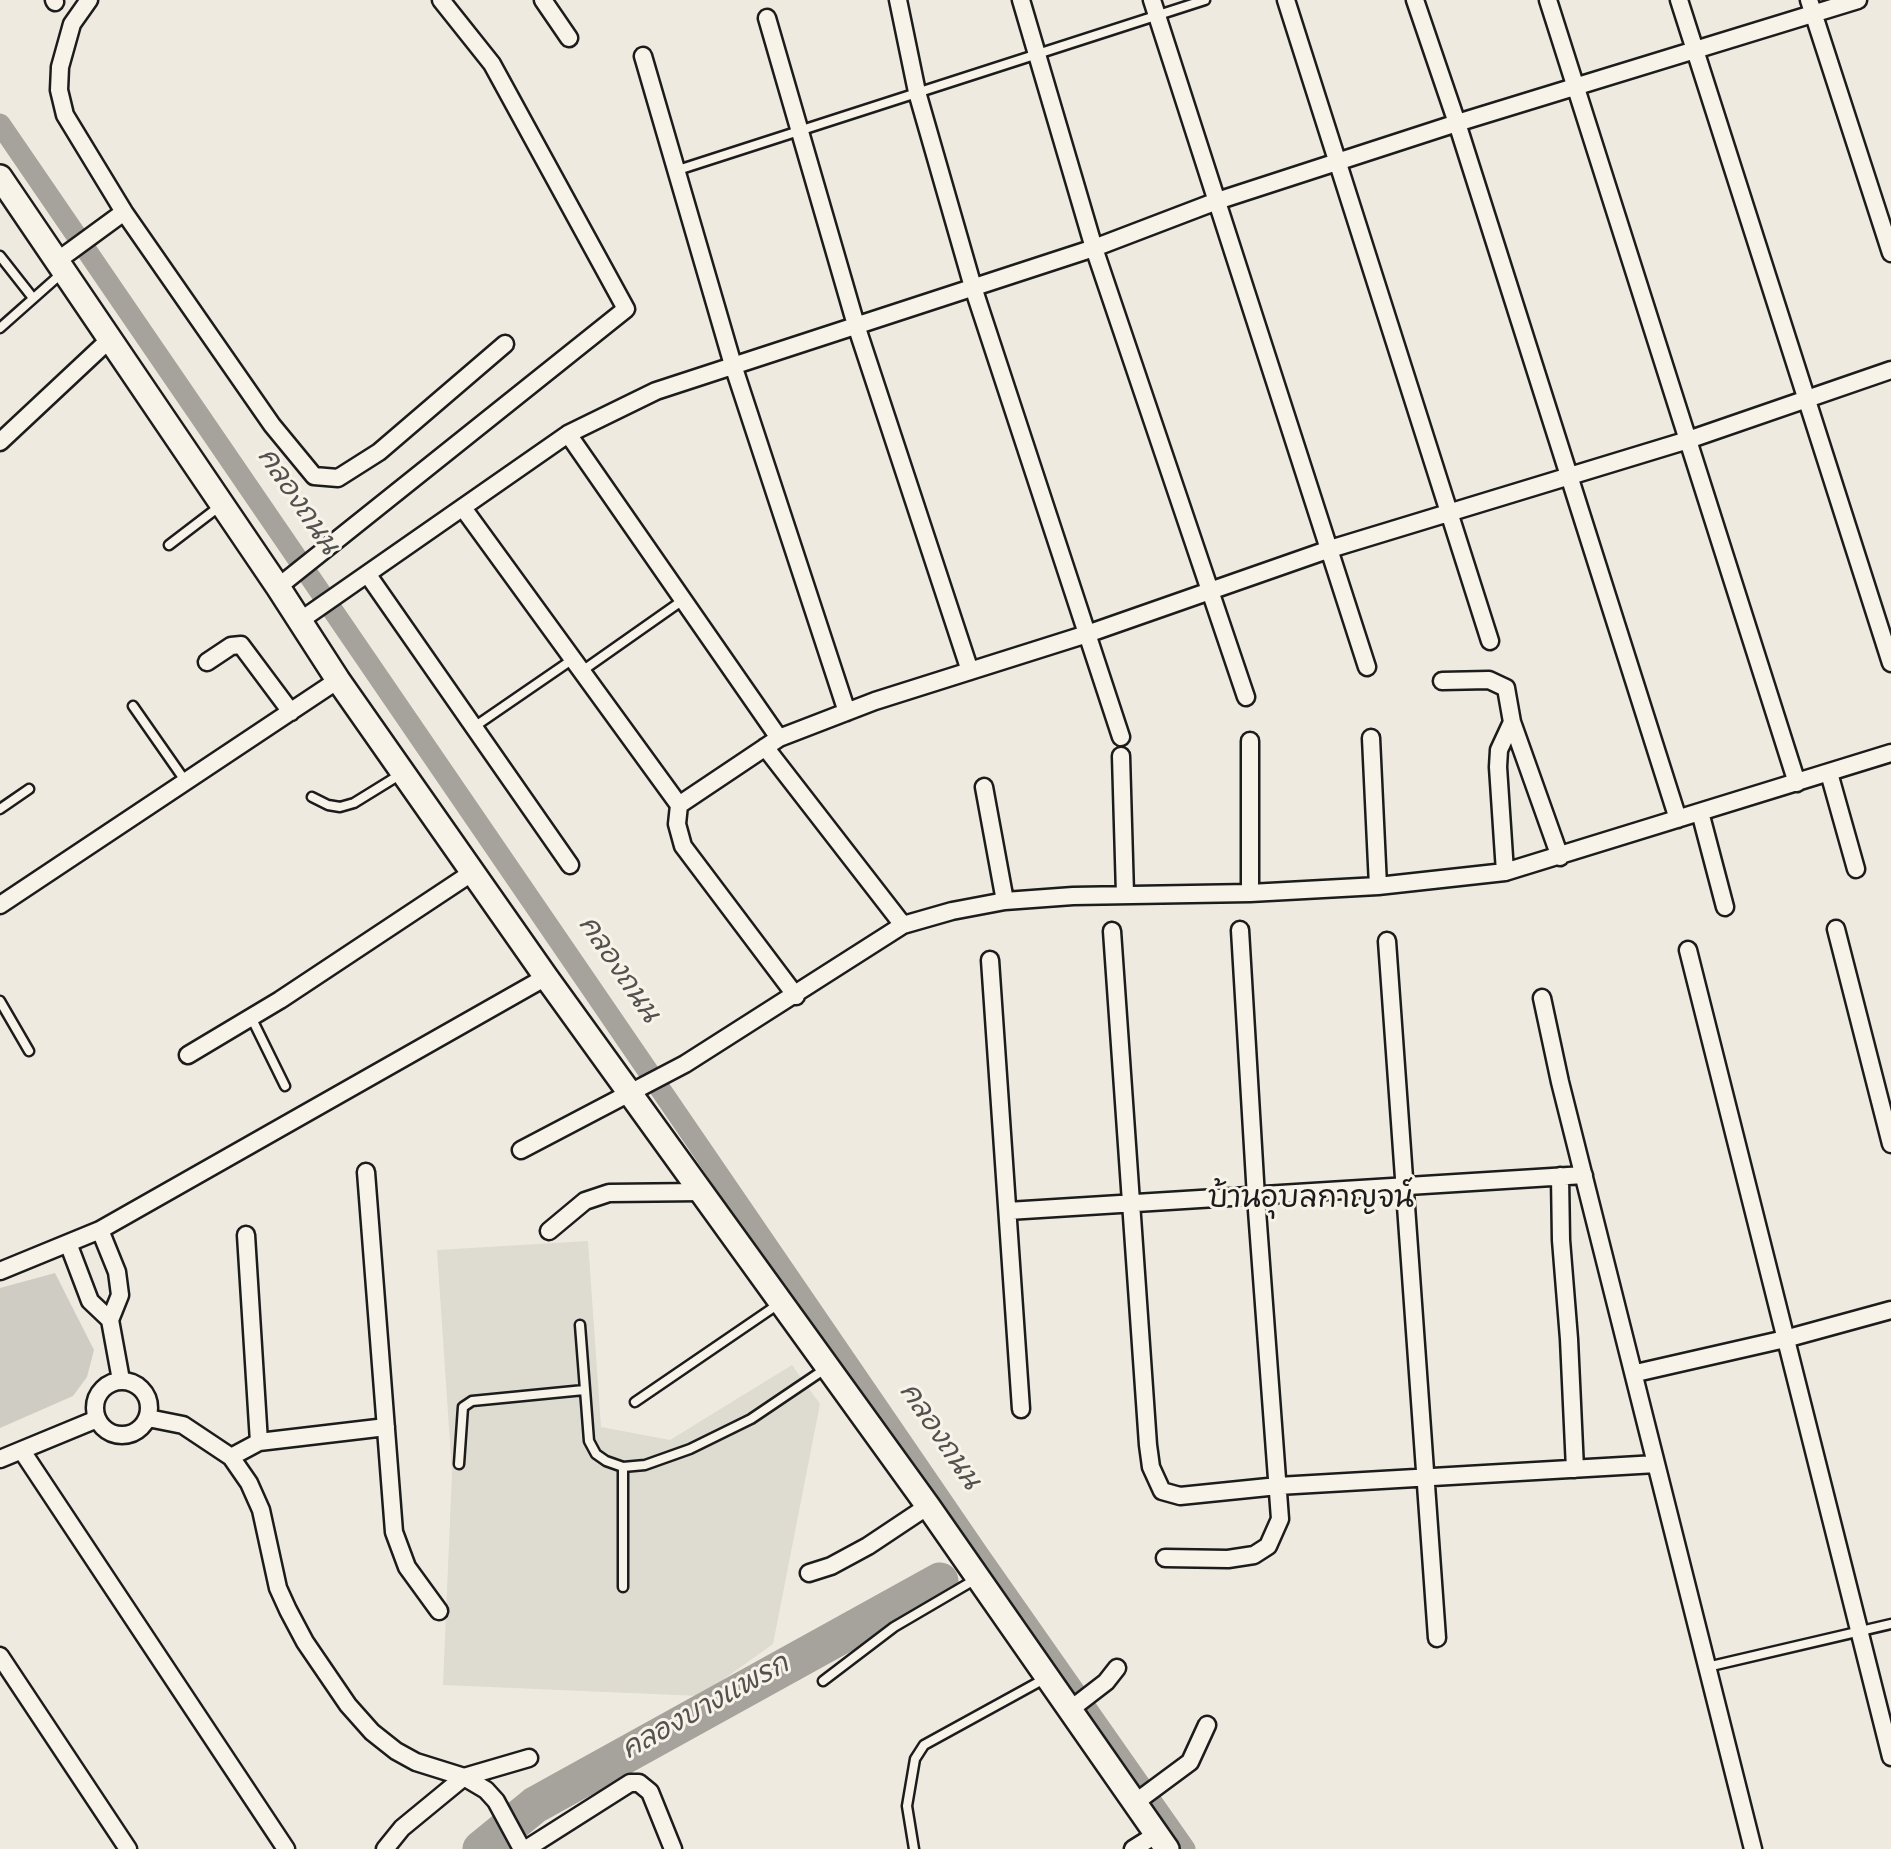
<!DOCTYPE html>
<html>
<head>
<meta charset="utf-8">
<style>
	body { margin:0 }
	canvas { display:block; background:#eeeae0 }
</style>
</head>
<body>
<canvas width="1891" height="1849"></canvas>
<script>
const g = document.querySelector('canvas').getContext('2d');
g.lineJoin = 'round';
function fill(path, color) { g.fillStyle = color; g.fill(path, 'evenodd'); }
const shape = rows => new Path2D(rows.map(r => 'M' + r).join(''));
function trace(path, color, width, dash) { g.strokeStyle = color; g.lineWidth = width; g.lineCap = dash ? 'butt' : 'round'; g.setLineDash(dash || []); g.stroke(path); }
function drawText(font, color, halo, rows, align = 'center') {
  g.font = font + ' "Gochi Hand","Playpen Sans Thai",sans-serif'; g.lineWidth = 6; g.setLineDash([]); g.textBaseline = 'middle'; g.strokeStyle = halo; g.fillStyle = color; for (const [text, x, y, turn = 0] of rows) {
    g.save(); g.translate(x, y); g.rotate((+turn || 0) * Math.PI / 180); g.textAlign = isNaN(turn) ? turn : align; if (halo) g.strokeText(text, 0, 0); g.fillText(text, 0, 0); g.restore();
  }
}
fill(shape([
	[588,1241,601,1427,670,1440,792,1365,820,1404,773,1644,700,1696,443,1685,452,1473,437,1250]
]), '#dedbd1');
fill(shape([
	[55,1273,94,1350,87,1377,73,1396,0,1428,0,1288]
]), '#cfccc3');
trace(shape([
	[0,124,979,1555,1185,1849]
]), '#a6a39d', 21);
trace(shape([
	[481,1849,535,1805,940,1581]
]), '#a6a39d', 37);
const lane = shape([
	[678,170,1205,0],
	[0,256,33,298],
	[0,328,62,273],
	[169,545,220,506],
	[582,671,683,600],
	[133,706,186,782],
	[474,727,573,659],
	[312,797,328,805,340,807,354,803,401,774],
	[0,809,29,789],
	[0,1001,29,1051],
	[251,1017,285,1086],
	[580,1325,589,1441,596,1454,606,1461,623,1467,645,1465,690,1449,751,1419,825,1369],
	[635,1402,780,1303],
	[459,1464,463,1407,472,1401,584,1390],
	[623,1587,623,1467],
	[1707,1667,1891,1624],
	[823,1681,894,1627,976,1579],
	[914,1849,907,1806,915,1759,924,1745,1046,1678]
]);
const street = shape([
	[54,0,55,2],
	[543,0,569,38],
	[898,0,917,92,973,287,1121,737],
	[1021,0,1094,248,1246,697],
	[1152,0,1367,667],
	[1286,0,1490,641],
	[1415,0,1457,123,1678,819],
	[1548,0,1797,783],
	[1679,0,1891,663],
	[1809,0,1891,253],
	[767,18,856,325,970,671],
	[643,56,733,365,847,712],
	[124,212,272,425,314,476,338,478,379,452,505,344],
	[57,261,124,212,65,115,59,90,60,67,72,24,89,0],
	[568,434,779,738],
	[0,442,110,339],
	[463,508,679,805,677,824,683,846,796,996],
	[368,575,570,865],
	[278,587,626,309,492,64,441,0],
	[301,620,568,434,656,391,1094,248,1217,201,1457,123,1858,0],
	[207,662,231,646,241,645,291,712],
	[1442,681,1489,680,1506,688,1512,722,1560,857],
	[1371,738,1378,886],
	[1250,741,1250,893],
	[765,747,903,925],
	[1121,756,1125,894],
	[1829,773,1856,869],
	[984,787,1005,901],
	[679,805,779,738,875,701,1087,634,1330,549,1688,440,1891,370],
	[1700,812,1725,907],
	[1505,872,1498,767,1499,750,1512,722],
	[0,905,338,680],
	[1836,929,1891,1144],
	[1112,931,1148,1445,1151,1467,1162,1491,1180,1496,1278,1486,1656,1464],
	[1387,941,1437,1638],
	[1688,950,1891,1757],
	[990,960,1021,1409],
	[1542,998,1560,1082,1753,1849],
	[188,1055,280,1000,473,872],
	[521,1150,685,1064,903,925,952,911,1005,901,1073,896,1250,893,1378,886,1505,872,1891,753],
	[366,1172,394,1532,407,1567,439,1611],
	[1560,1176,1561,1240,1569,1339,1575,1469],
	[1008,1211,1584,1175],
	[100,1230,117,1272,120,1295,110,1320,121,1380],
	[549,1231,585,1201,609,1193,701,1192],
	[246,1235,259,1442],
	[68,1243,90,1301,110,1320],
	[0,1271,100,1230,546,977],
	[1636,1373,1785,1339,1891,1310],
	'95 1408a27 27 0 1 1 54 0a27 27 0 1 1-54 0Z',
	[148,1418,183,1425,231,1457,249,1483,261,1510,278,1588,288,1610,305,1642,348,1705,372,1732,396,1751,416,1762,464,1777,486,1790,496,1801,522,1849],
	[22,1451,286,1849],
	[231,1457,259,1442,386,1427],
	[0,1459,97,1419],
	[1165,1558,1228,1559,1254,1555,1268,1546,1280,1519,1256,1197,1240,930],
	[809,1573,831,1566,868,1546,928,1506],
	[0,1656,128,1849],
	[1071,1709,1106,1682,1117,1668],
	[1136,1802,1190,1762,1207,1725],
	[385,1849,402,1828,464,1777,529,1758],
	[526,1849,630,1783,639,1783,650,1792,673,1849],
	[1133,1849,1157,1834]
]);
const secondary = shape([
	[0,177,278,587,338,680,546,977,928,1506,1167,1849]
]);
trace(lane, '#1c1c1c', 13);
trace(street, '#1c1c1c', 21);
trace(secondary, '#1c1c1c', 28);
trace(lane, '#f7f3e8', 8);
trace(street, '#f7f3e8', 16);
trace(secondary, '#f7f3e8', 23);
drawText('italic 28px', '#535250', '#f7f3e8', [
	["คลองถนน",295,503,56],
	["คลองถนน",616,971,56],
	["คลองถนน",937,1438,56],
	["คลองบางแพรก",707,1710,-29]
]);
drawText('30px', '#1c1c1c', '#f7f3e8', [
	["บ้านอุบลกาญจน์",1311,1202]
]);
</script>
</body>
</html>
